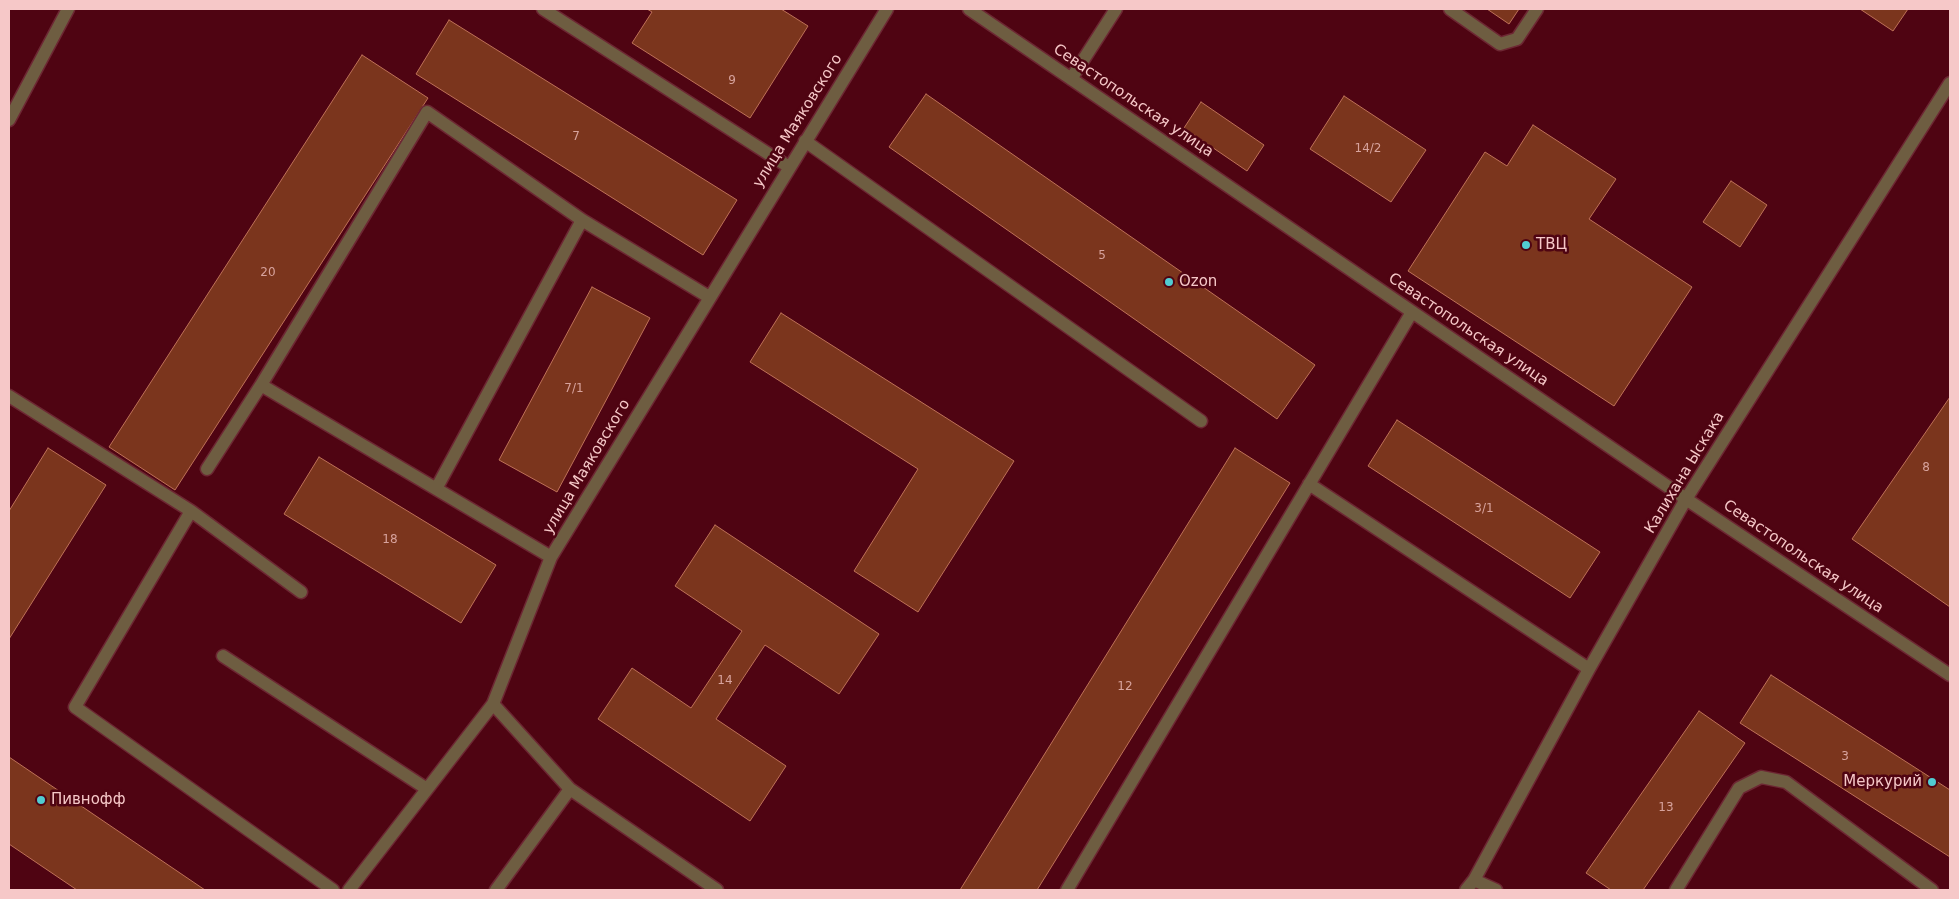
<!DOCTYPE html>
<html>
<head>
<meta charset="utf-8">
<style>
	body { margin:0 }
	#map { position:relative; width:1959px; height:899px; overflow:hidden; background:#4f0412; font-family:"DejaVu Sans",sans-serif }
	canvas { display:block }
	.frame { position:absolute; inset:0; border:10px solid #f6c8c8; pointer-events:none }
</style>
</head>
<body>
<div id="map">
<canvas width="1959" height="899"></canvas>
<div class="frame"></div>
</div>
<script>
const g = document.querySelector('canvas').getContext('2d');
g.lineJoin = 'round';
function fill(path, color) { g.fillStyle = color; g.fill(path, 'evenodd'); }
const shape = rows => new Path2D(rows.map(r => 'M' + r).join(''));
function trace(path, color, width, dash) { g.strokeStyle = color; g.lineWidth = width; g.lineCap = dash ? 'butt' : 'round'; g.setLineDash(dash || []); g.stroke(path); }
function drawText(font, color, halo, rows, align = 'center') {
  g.font = font + ' "DejaVu Sans",sans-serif'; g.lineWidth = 5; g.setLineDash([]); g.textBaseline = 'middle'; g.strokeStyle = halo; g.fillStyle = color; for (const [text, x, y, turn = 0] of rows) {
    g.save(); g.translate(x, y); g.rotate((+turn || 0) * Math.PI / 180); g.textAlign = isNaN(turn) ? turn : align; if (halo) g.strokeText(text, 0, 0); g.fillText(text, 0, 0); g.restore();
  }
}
const building = shape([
	[647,9,781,9,808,26,750,118,632,43,652,12,647,9],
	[1487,9,1519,9,1509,24,1487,9],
	[1860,9,1908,9,1893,31,1860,9],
	[449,20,737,200,703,255,416,74,449,20],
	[362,55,428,98,175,490,109,447,362,55],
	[926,94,1315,365,1277,419,889,147,926,94],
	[1344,96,1426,150,1391,202,1310,149,1344,96],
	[1201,102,1264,145,1247,171,1184,128,1201,102],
	[1533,125,1616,179,1589,219,1692,287,1614,406,1408,271,1485,152,1507,166,1533,125],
	[1731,181,1767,205,1740,247,1703,222,1731,181],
	[592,287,650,318,557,492,499,460,592,287],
	[781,313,1014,461,918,612,854,571,918,469,750,362,781,313],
	[1950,397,1950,607,1852,539,1950,397],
	[1397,420,1600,552,1570,598,1368,466,1397,420],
	[48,448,106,485,9,639,9,511,48,448],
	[1235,448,1290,483,1037,890,960,890,1235,448],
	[319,457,496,565,461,623,284,514,319,457],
	[715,525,879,634,839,694,765,645,716,719,786,766,750,821,598,719,632,668,691,708,742,631,675,586,715,525],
	[1771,675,1950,790,1950,857,1740,723,1771,675],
	[1699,711,1745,743,1643,890,1611,890,1586,873,1699,711],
	[9,757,205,890,77,890,9,844,9,757]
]);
fill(building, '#7b351d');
trace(building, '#be7158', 1);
const minor = shape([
	[543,9,789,167],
	[969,9,1686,499,1950,675],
	[1450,9,1500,44,1517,39,1537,9],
	[1071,79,1116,9],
	[9,120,68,9],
	[805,141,1201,421],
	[9,396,191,511,75,707,333,890],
	[207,469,261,385],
	[1309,484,1589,669],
	[436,489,582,220],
	[191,511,301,592],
	[551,557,261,385,427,112,582,220,709,297],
	[223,656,427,789],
	[1474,880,1496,890],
	[349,890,493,704],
	[496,890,570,789],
	[717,890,570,789,493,704,551,557,887,9],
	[1067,890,1412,312],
	[1466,890,1474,880,1589,669,1686,499,1950,83],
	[1676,890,1739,788,1761,777,1786,782,1932,890]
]);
trace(minor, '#6d2733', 15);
trace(minor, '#6e5d41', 12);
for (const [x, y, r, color] of [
	[1526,245,5,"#51ccd1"],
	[1169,282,5,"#51ccd1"],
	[1932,782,5,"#51ccd1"],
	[41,800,5,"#51ccd1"]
]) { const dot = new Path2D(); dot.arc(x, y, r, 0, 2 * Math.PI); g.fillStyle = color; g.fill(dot); trace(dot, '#4f0412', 2); }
drawText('12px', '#d7a39d', null, [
	["9",732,81],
	["7",576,137],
	["14/2",1368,149],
	["5",1102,256],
	["20",268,273],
	["7/1",574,389],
	["8",1926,468],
	["3/1",1484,509],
	["18",390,540],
	["14",725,681],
	["12",1125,687],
	["3",1845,757],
	["13",1666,808]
]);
drawText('15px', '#f6c8c8', '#4f0412', [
	["Севастопольская улица",1133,101,34],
	["улица Маяковского",798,121,-58],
	["Севастопольская улица",1468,330,34],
	["улица Маяковского",587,467,-59],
	["Калихана Ыскака",1685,473,-59],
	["Севастопольская улица",1803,557,34]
]);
drawText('15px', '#f6c8c8', '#4f0412', [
	["ТВЦ",1536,245],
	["Ozon",1179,282],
	["Меркурий",1922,782,"right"],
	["Пивнофф",51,800]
], 'left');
</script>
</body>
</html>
